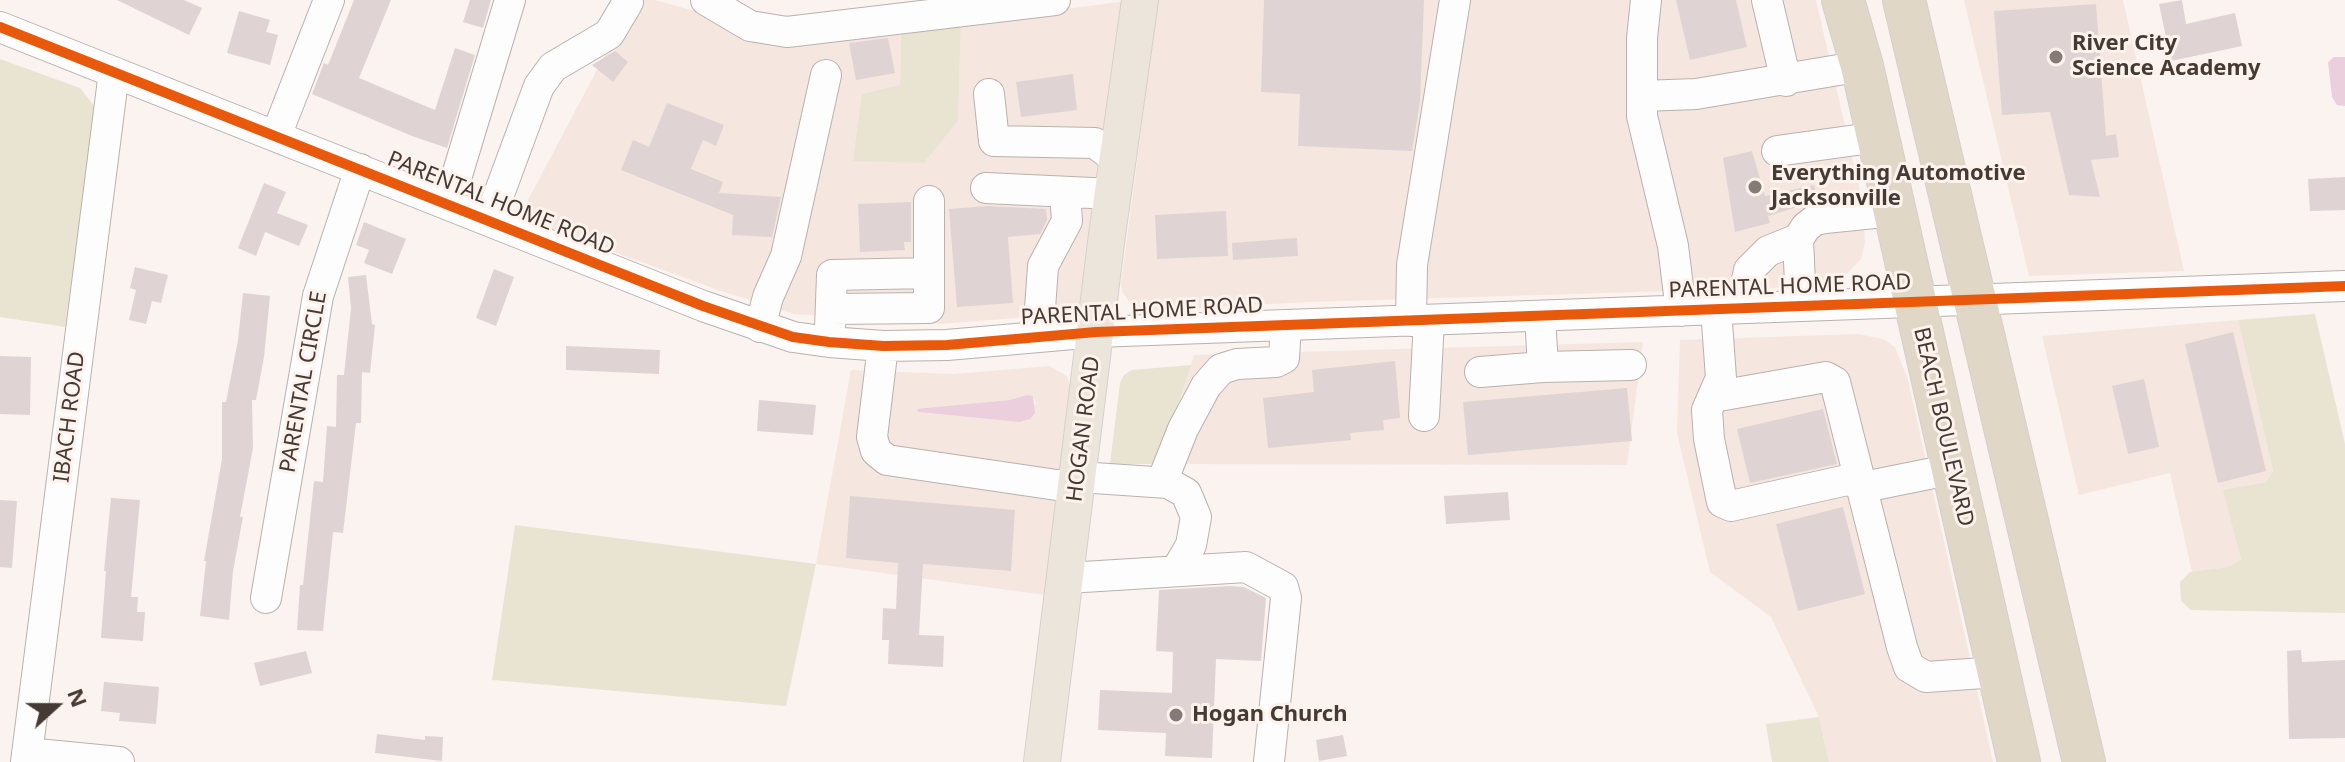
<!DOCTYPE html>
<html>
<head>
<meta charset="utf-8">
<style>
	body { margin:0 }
	#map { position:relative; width:2345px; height:762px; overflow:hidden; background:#faf3f0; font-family:"Noto Sans",sans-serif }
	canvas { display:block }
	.north { position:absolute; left:16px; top:666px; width:80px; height:80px; -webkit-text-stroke:6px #fef2ec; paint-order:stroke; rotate:69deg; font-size:22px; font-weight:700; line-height:32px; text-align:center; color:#463a35 }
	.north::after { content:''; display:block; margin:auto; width:28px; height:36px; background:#463a35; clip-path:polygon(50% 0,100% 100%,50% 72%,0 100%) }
</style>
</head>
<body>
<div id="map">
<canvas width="2345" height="762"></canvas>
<div class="north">N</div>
</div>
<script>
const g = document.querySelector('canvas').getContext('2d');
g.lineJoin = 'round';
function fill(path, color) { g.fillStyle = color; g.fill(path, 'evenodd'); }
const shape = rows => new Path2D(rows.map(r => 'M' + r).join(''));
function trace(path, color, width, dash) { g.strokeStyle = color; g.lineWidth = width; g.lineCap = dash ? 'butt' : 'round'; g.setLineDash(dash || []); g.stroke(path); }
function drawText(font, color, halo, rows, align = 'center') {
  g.font = font + ' "Noto Sans",sans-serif'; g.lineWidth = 6; g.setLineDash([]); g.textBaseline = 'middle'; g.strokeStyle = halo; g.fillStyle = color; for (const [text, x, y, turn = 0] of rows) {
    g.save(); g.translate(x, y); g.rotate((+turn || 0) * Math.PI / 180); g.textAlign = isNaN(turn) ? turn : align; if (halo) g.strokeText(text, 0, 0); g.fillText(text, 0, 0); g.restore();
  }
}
fill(shape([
	[634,0,655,0,698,12,749,42,807,43,901,31,900,85,853,160,924,163,958,121,961,23,1126,1,1084,287,1078,307,1067,314,941,324,794,314,718,290,519,217],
	[1151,0,1816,0,1863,204,1865,243,1861,259,1835,286,1311,302,1141,311,1134,308,1123,293,1121,284,1144,108],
	[1964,0,2123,0,2184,271,2029,276],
	[2238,320,2273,471,2266,482,2224,490,2241,559,2228,567,2192,572,2170,473,2079,495,2042,336],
	[1858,334,1883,339,1895,347,1908,380,1993,762,1829,762,1819,717,1771,617,1710,572,1677,433,1680,340],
	[1643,342,1627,465,1159,464,1194,355],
	[1049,366,1067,376,1072,391,1045,595,816,564,851,370,953,374],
	[1027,395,1033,396,1036,403,1019,422,918,412,917,410,1011,400]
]), '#f6e6e0');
fill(shape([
	[961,23,958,121,924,163,853,161,862,94,900,85,901,31],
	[0,59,80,88,96,108,65,327,0,317],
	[2315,314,2345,444,2345,613,2191,610,2181,601,2180,582,2190,572,2228,567,2241,559,2223,490,2266,482,2273,471,2238,320],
	[1191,365,1159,464,1110,464,1120,383,1124,375,1132,370],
	[515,525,816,564,786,706,492,680],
	[1819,717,1829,762,1772,762,1766,724]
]), '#e8e4d1');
fill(shape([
	[2334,57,2345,57,2345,106,2337,105,2332,97,2328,62],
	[1027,395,1033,396,1035,413,1030,419,1019,422,918,412,917,409,1010,400]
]), '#ebcfdc');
fill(shape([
	[117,0,184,0,202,8,189,35],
	[354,0,391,0,359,78,435,110,455,48,475,55,447,148,412,136,312,94,324,63,328,65],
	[470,0,491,0,483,28,463,22],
	[1264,0,1424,0,1420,102,1412,151,1298,146,1300,94,1261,92],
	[1676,0,1736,0,1747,47,1690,60],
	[2182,0,2186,24,2235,13,2242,46,2171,61,2159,4],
	[2096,4,2106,136,2116,134,2119,157,2091,160,2100,197,2069,195,2050,112,2002,115,1994,11],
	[239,11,270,20,266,32,278,35,270,65,227,53],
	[888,38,895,73,856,80,849,43],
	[615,51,628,62,613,82,592,65],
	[1073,74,1077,110,1021,117,1016,82],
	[667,103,724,125,716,146,703,140,691,169,723,182,719,193,781,197,772,237,732,235,733,215,621,170,633,140,649,147],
	[1752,151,1765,196,1814,185,1817,201,1768,216,1770,223,1735,232,1723,158],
	[2345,177,2345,210,2310,211,2308,179],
	[264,183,286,192,277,213,308,225,299,246,265,232,256,256,238,248],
	[911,202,911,242,904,242,905,250,860,252,858,204],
	[988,206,1046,209,1047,220,1040,234,1008,237,1013,303,957,307,949,209],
	[1226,211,1228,256,1157,259,1155,215],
	[364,222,406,239,392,274,364,263,369,250,356,245],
	[1297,238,1298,256,1233,260,1232,243],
	[135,267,168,275,161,303,152,301,146,324,129,320,136,290,130,288],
	[494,269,514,277,496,326,476,318],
	[366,275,372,324,375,325,370,373,362,372,361,423,356,423,343,533,333,532,323,631,297,630,300,585,303,585,314,481,323,482,327,426,336,427,337,375,344,375,351,308,348,277],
	[243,293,270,296,264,357,256,400,252,400,253,448,240,517,243,517,233,571,229,620,200,616,206,561,204,561,222,459,222,402,226,402,238,340],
	[2233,332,2266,471,2218,483,2185,344],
	[566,346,660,350,659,374,566,370],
	[0,356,31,357,30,415,0,414],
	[1395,361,1400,418,1383,420,1384,430,1350,433,1351,440,1268,448,1263,398,1314,392,1312,370],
	[2144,379,2159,447,2128,454,2112,386],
	[1627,388,1632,441,1468,455,1463,402],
	[759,400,816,405,813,435,757,431],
	[1823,409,1837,464,1750,483,1737,429],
	[1508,492,1510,520,1446,524,1444,496],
	[850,496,1015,510,1011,571,923,564,919,635,944,636,943,667,888,664,889,640,882,640,883,608,896,609,898,563,846,558],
	[111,498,140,500,131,597,138,597,137,612,145,612,143,641,101,638,106,571,104,571],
	[0,500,17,501,12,568,0,567],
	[1843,507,1865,594,1798,611,1776,524],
	[1230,586,1244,587,1266,598,1261,661,1216,659,1212,758,1165,756,1166,733,1098,730,1100,690,1172,693,1173,652,1156,651,1159,590],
	[2301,650,2302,662,2345,660,2345,738,2289,739,2287,651],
	[306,651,312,673,260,686,254,663],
	[104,682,159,687,156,724,119,721,120,713,101,711],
	[377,734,425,740,425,736,443,737,442,761,375,753],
	[1343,735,1347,756,1319,761,1316,740]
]), '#dfd4d3');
const minor = shape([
	[706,0,750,26,787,32,1055,0],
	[1646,0,1642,38,1642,116,1673,246,1681,311],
	[1767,0,1786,81],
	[0,27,703,306,793,337,829,342,883,346,947,345,1096,332,2345,286],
	[989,94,994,141,1095,143,1118,161],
	[1642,96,1696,94,1862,66],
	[276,136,329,0],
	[1777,151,1878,137],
	[986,188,1113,194],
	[448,205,510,0],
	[489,221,539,86,553,67,609,34,628,2],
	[1801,306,1798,239,1806,227,1815,220,1825,218,1894,211],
	[1741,308,1749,270,1768,251,1798,239],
	[831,309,929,308,929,201],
	[1716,309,1721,378,1707,410,1709,439,1722,502,1731,506,1847,480,1869,486,1953,469],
	[1540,316,1543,367,1631,365],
	[1411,321,1412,265,1455,0],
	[760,327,768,297,786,256,826,75],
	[830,328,832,275,928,273],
	[1038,337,1043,266,1067,221,1065,192],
	[883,346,872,437,876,451,887,460,1077,488],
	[1480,372,1543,367],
	[1713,397,1826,377,1835,382,1902,647,1909,667,1926,677,1998,672],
	[1424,416,1429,320],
	[1079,477,1168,483,1186,493,1196,517,1191,545,1176,571],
	[1162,482,1183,429,1206,386,1221,369,1237,364,1276,362,1284,358,1286,325],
	[1067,578,1246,567,1283,587,1286,598,1269,762],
	[266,598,318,296,360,169],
	[27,753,119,762],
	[26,762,114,72]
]);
const major = shape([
	[1042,762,1107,235,1140,0]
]);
const highway = shape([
	[1843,0,1862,66,2019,762],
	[1904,0,2084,762]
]);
trace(minor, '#b9b1ad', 32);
trace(major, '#d5d0cd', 38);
trace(highway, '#d5d0cd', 44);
trace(minor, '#fefdfd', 30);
trace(major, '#ece5dc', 36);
trace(highway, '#e0d7c6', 42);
trace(shape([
	[0,27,703,306,793,337,829,342,883,346,947,345,1096,332,2345,286]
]), '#e8590c', 10);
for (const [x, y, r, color] of [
	[2056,57,8,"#857b76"],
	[1755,187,8,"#857b76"],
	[1176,715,8,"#857b76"]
]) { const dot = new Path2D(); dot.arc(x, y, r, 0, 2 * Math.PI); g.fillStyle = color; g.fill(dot); trace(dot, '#fef2ec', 3); }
drawText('bold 22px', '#463a35', '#fef2ec', [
	["River City",2072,44],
	["Science Academy",2072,69],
	["Everything Automotive",1771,174],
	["Jacksonville",1771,199],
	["Hogan Church",1192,715]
], 'left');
drawText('22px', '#463a35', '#fef2ec', [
	["PARENTAL HOME ROAD",501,204,22],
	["PARENTAL HOME ROAD",1790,287,-2],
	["PARENTAL HOME ROAD",1142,312,-3],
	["PARENTAL CIRCLE",304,382,-80],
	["IBACH ROAD",70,417,-83],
	["BEACH BOULEVARD",1943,427,77],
	["HOGAN ROAD",1084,429,-83]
]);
</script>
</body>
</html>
